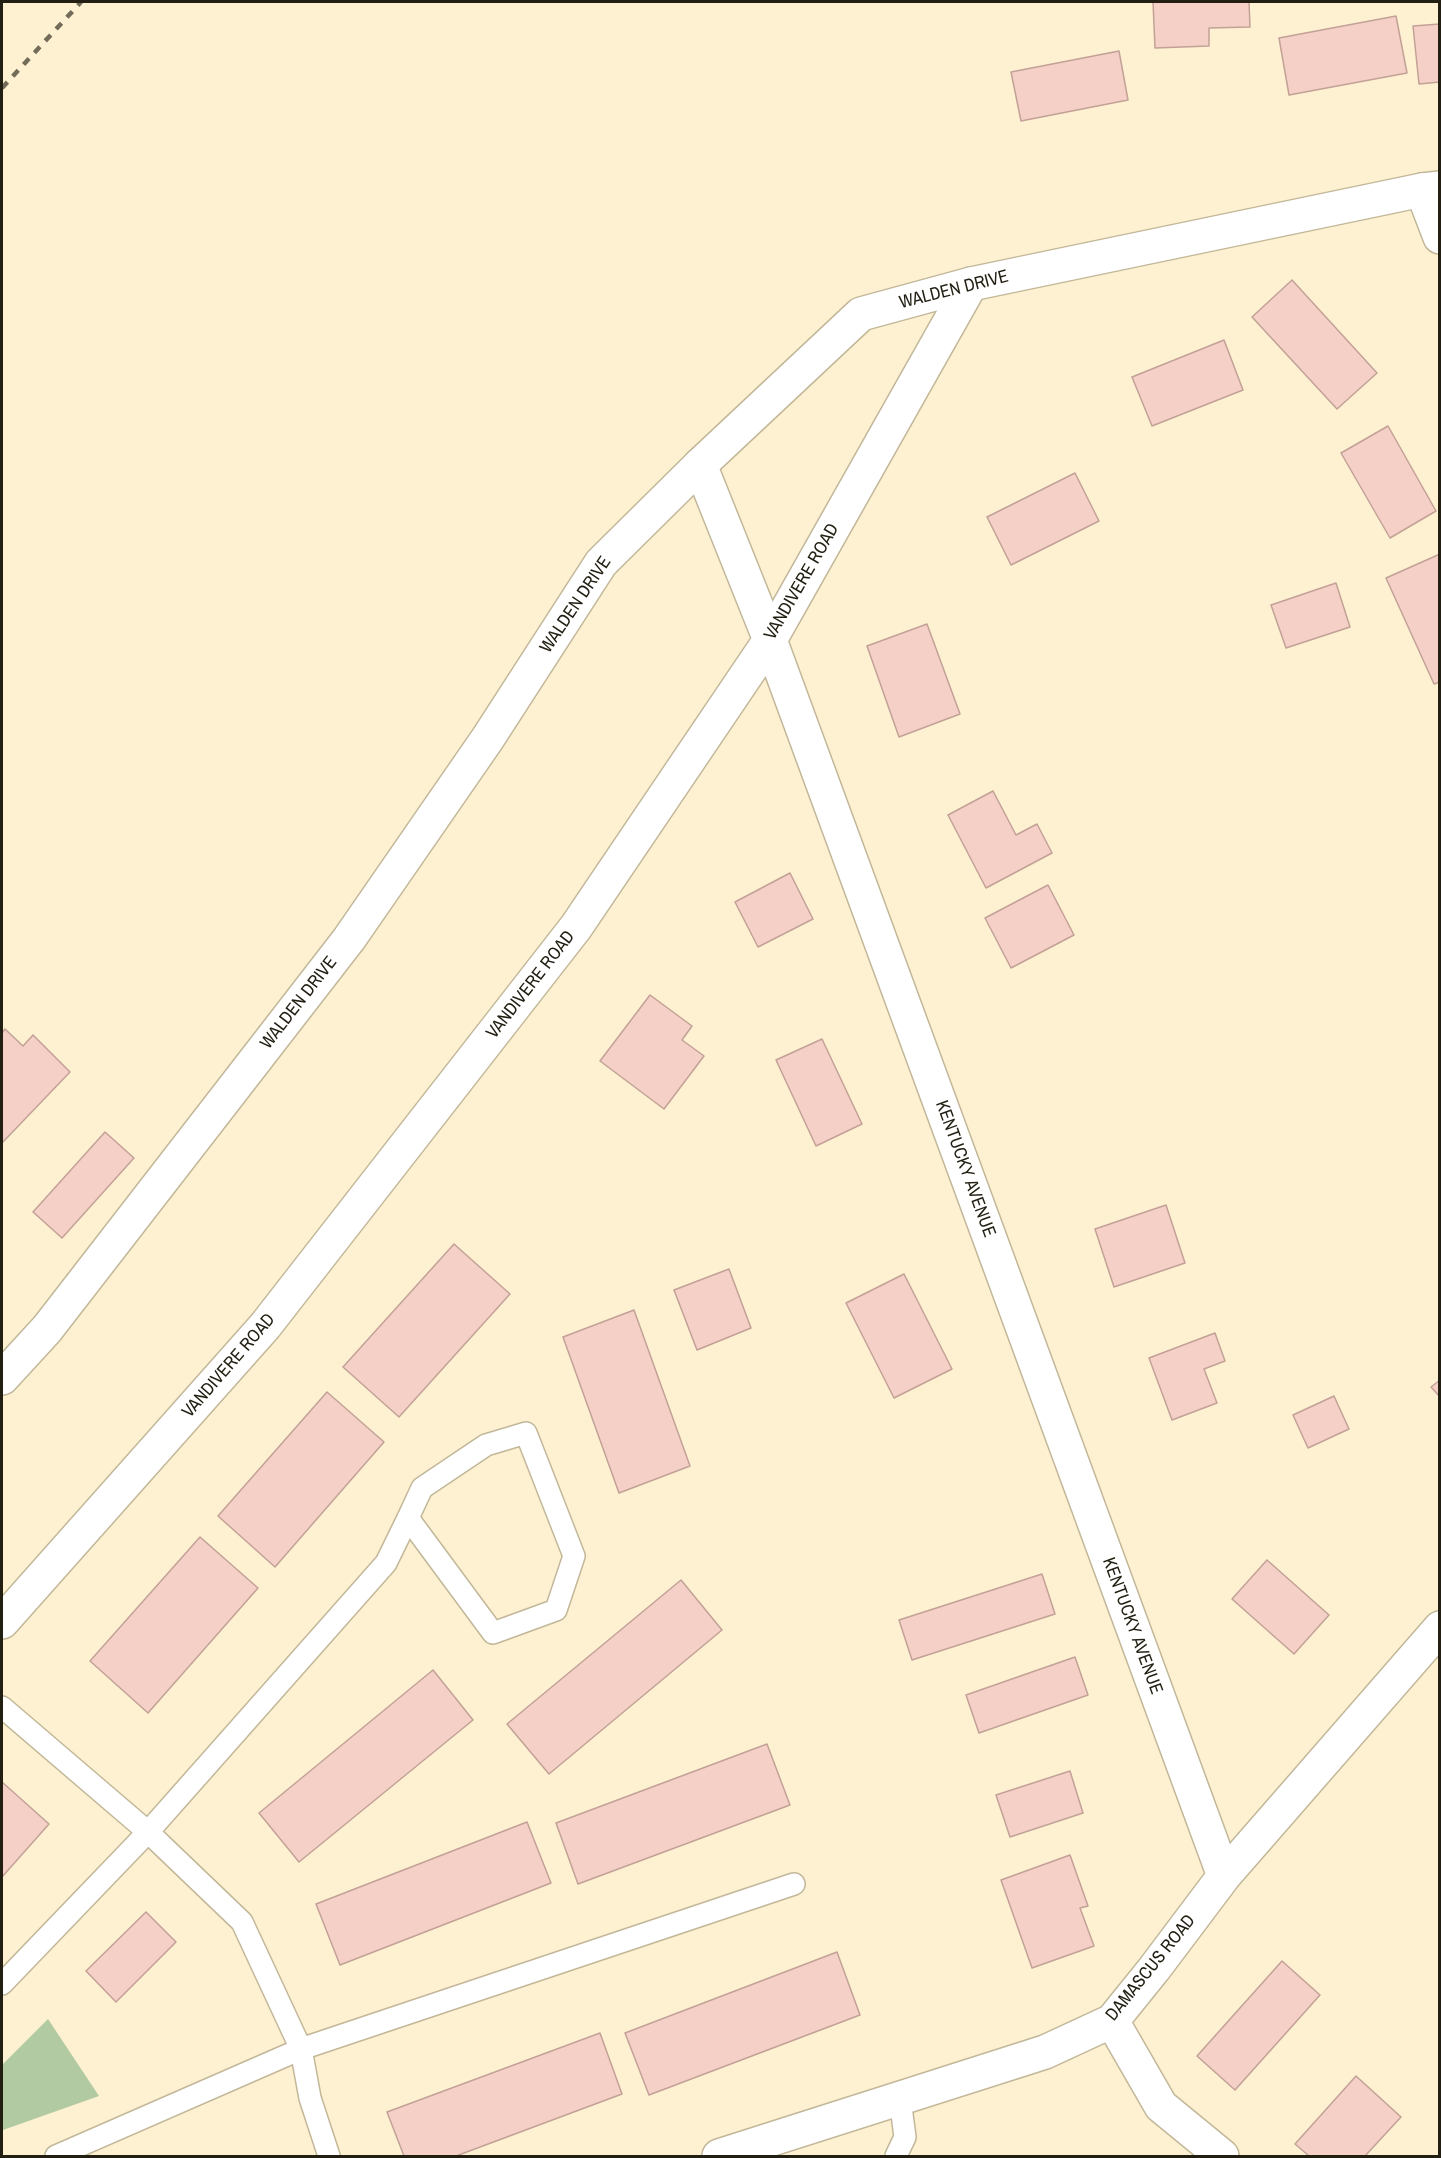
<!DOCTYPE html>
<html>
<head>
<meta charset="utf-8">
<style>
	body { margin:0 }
	#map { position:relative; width:1441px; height:2158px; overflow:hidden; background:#fdf1d1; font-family:"Archivo Narrow",sans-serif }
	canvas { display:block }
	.frame { position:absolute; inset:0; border:3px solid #221e12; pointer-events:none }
</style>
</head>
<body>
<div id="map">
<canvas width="1441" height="2158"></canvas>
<div class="frame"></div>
</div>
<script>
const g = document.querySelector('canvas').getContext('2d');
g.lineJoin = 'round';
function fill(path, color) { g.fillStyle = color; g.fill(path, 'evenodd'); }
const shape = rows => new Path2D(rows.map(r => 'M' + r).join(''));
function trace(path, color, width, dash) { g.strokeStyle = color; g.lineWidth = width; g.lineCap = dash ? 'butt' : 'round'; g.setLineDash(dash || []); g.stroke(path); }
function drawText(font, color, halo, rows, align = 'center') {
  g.font = font + ' "Archivo Narrow",sans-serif'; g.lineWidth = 6; g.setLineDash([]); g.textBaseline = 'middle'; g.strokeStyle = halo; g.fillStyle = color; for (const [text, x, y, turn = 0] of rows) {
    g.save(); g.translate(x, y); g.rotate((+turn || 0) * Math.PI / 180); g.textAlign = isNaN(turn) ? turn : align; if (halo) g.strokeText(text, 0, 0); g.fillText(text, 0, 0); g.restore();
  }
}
fill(shape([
	[48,2019,99,2096,3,2130,2,2129,2,2065]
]), '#b2caa2');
const building = shape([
	[1153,2,1249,2,1250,27,1209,28,1209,46,1155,48,1153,2],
	[1396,16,1407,73,1289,95,1279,38,1396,16],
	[1440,24,1440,82,1419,84,1413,26,1440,24],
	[1119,51,1128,100,1021,121,1011,72,1119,51],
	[1292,280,1377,373,1337,409,1252,317,1292,280],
	[1224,340,1243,390,1152,426,1132,377,1224,340],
	[1388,426,1436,511,1390,538,1341,453,1388,426],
	[1075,473,1099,521,1011,565,987,517,1075,473],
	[1440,554,1440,682,1434,684,1386,578,1440,554],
	[1336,583,1350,627,1286,648,1271,605,1336,583],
	[927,624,960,714,899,737,867,646,927,624],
	[993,791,1016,835,1037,824,1052,853,986,888,948,815,993,791],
	[790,873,813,919,758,947,735,902,790,873],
	[1048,885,1074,935,1011,968,985,918,1048,885],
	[650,995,692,1026,682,1040,704,1056,664,1109,600,1061,650,995],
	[5,1029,23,1046,33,1035,70,1072,2,1143,2,1033,5,1029],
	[822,1039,862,1124,816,1146,776,1060,822,1039],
	[105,1132,134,1158,62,1238,33,1212,105,1132],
	[1166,1205,1185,1263,1114,1287,1095,1229,1166,1205],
	[454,1244,510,1294,399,1417,343,1367,454,1244],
	[729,1269,751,1328,697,1350,674,1290,729,1269],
	[904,1274,952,1369,894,1398,846,1303,904,1274],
	[634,1310,690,1466,619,1493,563,1337,634,1310],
	[1215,1333,1225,1361,1204,1369,1217,1403,1172,1420,1149,1358,1215,1333],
	[1440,1380,1440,1397,1431,1387,1440,1380],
	[327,1392,384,1442,275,1567,218,1516,327,1392],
	[1334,1396,1349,1429,1308,1448,1293,1415,1334,1396],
	[200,1537,258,1588,148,1713,90,1661,200,1537],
	[1267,1560,1329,1615,1294,1654,1232,1599,1267,1560],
	[1042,1574,1055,1614,912,1660,899,1620,1042,1574],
	[681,1580,722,1630,549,1774,507,1724,681,1580],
	[1075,1657,1088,1695,979,1733,966,1695,1075,1657],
	[433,1670,473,1720,299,1862,259,1813,433,1670],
	[767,1744,790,1805,578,1884,556,1823,767,1744],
	[1070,1771,1083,1813,1010,1837,996,1795,1070,1771],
	[2,1782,49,1824,2,1877,2,1782],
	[527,1822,551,1883,340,1965,316,1904,527,1822],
	[1070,1855,1088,1906,1080,1908,1094,1946,1032,1968,1001,1880,1070,1855],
	[146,1912,176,1942,116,2002,86,1971,146,1912],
	[837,1952,860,2015,649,2095,625,2033,837,1952],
	[1282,1961,1320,1995,1235,2090,1197,2056,1282,1961],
	[600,2033,622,2094,456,2156,404,2156,387,2112,600,2033],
	[1356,2076,1401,2117,1365,2156,1309,2156,1295,2144,1356,2076]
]);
fill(building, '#f4d0c6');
trace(building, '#c3a197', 1.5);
const service = shape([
	[2,1707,148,1832,242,1922,301,2049,310,2098,329,2156],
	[2,1984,148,1832,386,1563,408,1518,422,1488,486,1445,526,1433,574,1556,556,1610,493,1633,408,1518],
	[56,2156,301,2049,794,1884],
	[896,2156,905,2137,900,2099]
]);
const minor = shape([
	[1422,190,1440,237],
	[700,465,770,640,1224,1876],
	[2,1622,265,1326,576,927,770,640,971,284],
	[1112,2021,1161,2106,1222,2156],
	[719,2156,1045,2052,1112,2021,1154,1969,1224,1876,1440,1628]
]);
const tertiary = shape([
	[2,1378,47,1329,349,939,488,738,601,563,700,465,861,314,971,284,1422,190,1440,188]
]);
trace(service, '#c2b799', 24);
trace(minor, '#c2b799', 36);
trace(tertiary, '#c2b799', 36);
trace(service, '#fff', 21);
trace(minor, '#fff', 33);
trace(tertiary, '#fff', 33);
trace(shape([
	[2,88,81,2]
]), '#736c58', 4.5, [8, 8]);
drawText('18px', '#221e12', '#fff', [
	["WALDEN DRIVE",954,290,-14],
	["VANDIVERE ROAD",802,582,-60],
	["WALDEN DRIVE",576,605,-56],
	["VANDIVERE ROAD",531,985,-52],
	["WALDEN DRIVE",299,1003,-52],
	["KENTUCKY AVENUE",965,1169,70],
	["VANDIVERE ROAD",229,1366,-49],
	["KENTUCKY AVENUE",1132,1626,70],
	["DAMASCUS ROAD",1151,1968,-51]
]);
</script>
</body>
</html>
